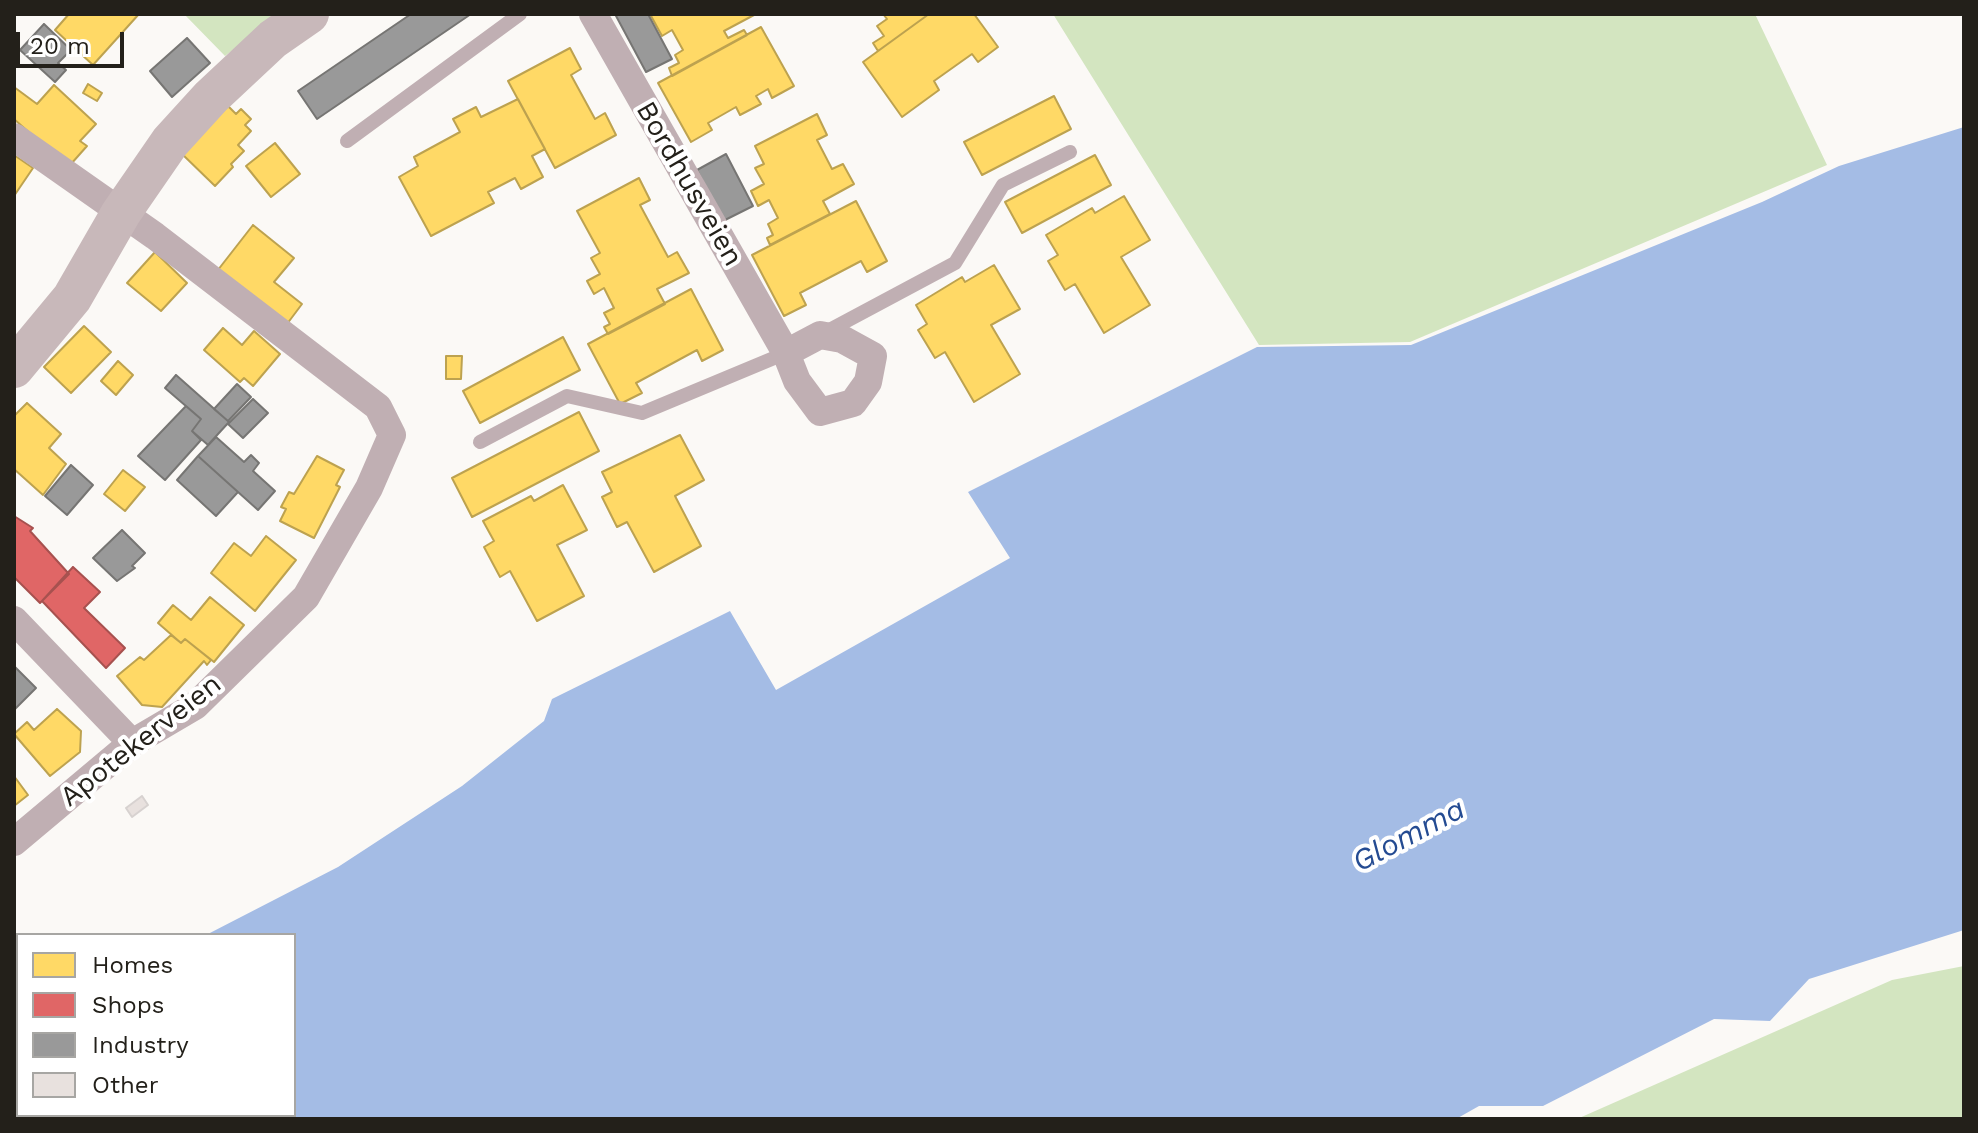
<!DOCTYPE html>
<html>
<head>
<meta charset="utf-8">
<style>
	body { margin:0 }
	#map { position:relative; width:1978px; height:1133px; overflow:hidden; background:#fbf9f6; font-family:"Work Sans",sans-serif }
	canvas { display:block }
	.frame { position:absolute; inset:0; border:16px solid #23201a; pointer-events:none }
	.legend { position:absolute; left:16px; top:933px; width:280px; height:184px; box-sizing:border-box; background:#fff; border:2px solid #a7a6a3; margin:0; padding:10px 14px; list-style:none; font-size:24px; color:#23201a }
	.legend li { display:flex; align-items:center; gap:16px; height:40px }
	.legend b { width:40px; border:2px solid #a7a6a3 }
	.scale { position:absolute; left:16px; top:32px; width:108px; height:36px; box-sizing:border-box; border:4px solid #23201a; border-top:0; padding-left:10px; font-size:24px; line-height:28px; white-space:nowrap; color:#23201a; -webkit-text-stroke:6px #fff; paint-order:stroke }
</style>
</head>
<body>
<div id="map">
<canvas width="1978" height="1133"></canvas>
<div class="frame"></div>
<ul class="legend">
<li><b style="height:22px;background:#ffd966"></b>Homes</li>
<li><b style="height:22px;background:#e06666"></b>Shops</li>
<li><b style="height:22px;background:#999"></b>Industry</li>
<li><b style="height:22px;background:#e8e1de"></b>Other</li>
</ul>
<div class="scale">20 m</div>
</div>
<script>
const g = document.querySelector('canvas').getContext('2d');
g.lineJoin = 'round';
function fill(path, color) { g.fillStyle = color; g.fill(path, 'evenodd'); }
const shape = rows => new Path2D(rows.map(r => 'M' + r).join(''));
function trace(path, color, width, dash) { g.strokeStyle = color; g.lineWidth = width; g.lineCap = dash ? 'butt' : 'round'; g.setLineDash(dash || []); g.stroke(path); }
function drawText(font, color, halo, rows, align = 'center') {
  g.font = font + ' "Work Sans",sans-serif'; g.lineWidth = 8; g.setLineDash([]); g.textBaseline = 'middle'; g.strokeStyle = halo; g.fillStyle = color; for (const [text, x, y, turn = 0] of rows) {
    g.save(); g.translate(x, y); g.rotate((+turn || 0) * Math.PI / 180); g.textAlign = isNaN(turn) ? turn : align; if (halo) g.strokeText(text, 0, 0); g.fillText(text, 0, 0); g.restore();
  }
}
fill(shape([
	[184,14,280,14,225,56],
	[1053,14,1755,14,1827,165,1410,342,1259,345],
	[1964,966,1964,1119,1577,1119,1892,980]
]), '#d3e5c0');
fill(shape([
	[1964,127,1964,930,1809,979,1770,1021,1714,1019,1543,1106,1479,1106,1456,1119,14,1119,14,952,18,953,18,1115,294,1115,294,935,206,935,338,867,462,786,544,721,552,699,730,611,776,690,1010,558,968,492,1257,347,1411,345,1762,202,1839,166]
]), '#a4bce5');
const homes = shape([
	[69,14,139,14,93,65,55,30,69,14],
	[650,14,753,14,754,15,724,31,728,38,744,30,747,35,672,76,669,68,679,63,675,55,683,50,672,30,662,36,650,14],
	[883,14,929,14,878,51,873,43,884,36,877,26,887,19,883,14],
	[929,14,974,14,998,47,978,62,972,54,934,81,939,90,902,117,863,62,929,14],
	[761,27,794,86,772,98,768,89,756,96,761,104,740,115,736,107,708,123,712,130,691,142,658,83,761,27],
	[570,48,581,69,571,75,595,119,605,113,616,135,555,168,508,81,570,48],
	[88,84,102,93,97,101,83,93,88,84],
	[54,85,96,124,80,141,87,146,71,164,61,161,14,119,14,87,37,104,54,85],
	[1054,96,1071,129,982,175,964,142,1054,96],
	[518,99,545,149,532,156,543,177,521,189,515,178,488,192,494,203,431,236,399,177,418,166,414,157,460,132,453,119,476,107,481,117,518,99],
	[228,106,236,114,241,109,251,119,245,125,251,131,238,145,244,151,231,164,233,167,215,186,181,153,228,106],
	[817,114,827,135,817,140,832,169,843,164,854,184,823,201,830,214,770,245,767,238,773,235,768,224,778,218,769,200,758,206,751,191,764,184,755,168,764,164,755,146,817,114],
	[275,143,300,174,271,197,246,166,275,143],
	[14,155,33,168,14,196,14,155],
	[1095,155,1111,185,1022,233,1005,202,1095,155],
	[639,178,650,200,640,205,668,257,677,252,689,273,657,289,665,304,608,334,604,327,610,324,604,313,614,308,604,288,594,294,587,281,600,274,591,258,600,253,577,211,639,178],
	[1124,196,1150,240,1121,257,1150,305,1104,333,1075,284,1065,290,1048,261,1058,255,1046,235,1092,208,1095,213,1124,196],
	[856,201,887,261,867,272,861,261,800,293,806,305,784,316,752,255,856,201],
	[253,225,294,258,274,282,302,304,284,328,214,275,253,225],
	[155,252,187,283,161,311,127,283,155,252],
	[994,265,1020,309,991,325,1020,374,974,402,945,352,935,358,918,330,927,324,916,305,962,277,965,282,994,265],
	[691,289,723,350,702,361,697,350,636,383,642,393,620,404,588,344,691,289],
	[84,326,111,352,71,393,44,367,84,326],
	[223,328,242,345,254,331,280,354,253,386,244,378,240,382,204,350,223,328],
	[563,337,580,370,480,423,463,391,563,337],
	[446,356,462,356,461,379,446,379,446,356],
	[118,361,133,375,116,395,101,381,118,361],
	[27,403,61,434,49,448,66,464,43,495,14,469,14,416,27,403],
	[579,412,599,451,472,517,452,478,579,412],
	[680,435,704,480,675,496,701,546,654,572,627,522,617,527,602,497,612,492,602,472,680,435],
	[317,456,344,470,336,485,340,487,314,538,280,521,286,509,281,507,289,492,294,494,317,456],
	[123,470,145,487,125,511,104,494,123,470],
	[563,485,587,530,557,545,584,596,537,621,510,571,500,577,484,547,494,541,483,521,531,496,534,501,563,485],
	[266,536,296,560,255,611,211,573,234,543,251,556,266,536],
	[210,597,244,625,214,662,185,639,181,643,158,623,173,605,191,620,210,597],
	[171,635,181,643,185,639,211,660,207,665,204,661,162,707,142,705,117,676,140,657,144,660,171,635],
	[57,709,81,731,80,752,50,776,14,734,27,722,34,730,57,709],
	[14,776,28,795,14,806,14,776]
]);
fill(homes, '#ffd966');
trace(homes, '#bda24f', 2);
const shops = shape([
	[14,516,33,528,30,531,69,574,40,603,14,577,14,516],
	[73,567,100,592,84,608,125,648,106,668,42,601,73,567]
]);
fill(shops, '#e06666');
trace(shops, '#a7514f', 2);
const industry = shape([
	[411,14,471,14,317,119,298,91,411,14],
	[615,14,648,14,672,59,646,72,615,14],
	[44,24,71,50,58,63,66,70,55,82,20,50,44,24],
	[187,38,210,63,172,97,150,71,187,38],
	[726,154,753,206,723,221,697,170,726,154],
	[176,375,229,422,208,445,192,431,201,419,165,388,176,375],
	[237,384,251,397,228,421,214,409,237,384],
	[253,399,268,413,243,438,228,424,253,399],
	[186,406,201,419,192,431,201,440,165,480,138,456,186,406],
	[216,437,244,462,251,455,259,463,253,471,275,491,258,510,198,456,216,437],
	[198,456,238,492,216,516,177,480,198,456],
	[71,465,93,485,67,515,45,496,71,465],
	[122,530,145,553,132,566,135,568,117,581,93,558,122,530],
	[14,666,36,688,15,709,14,708,14,666]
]);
fill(industry, '#999');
trace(industry, '#767573', 2);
const building = shape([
	[142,796,148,805,132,817,126,808,142,796]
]);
fill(building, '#e8e1de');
trace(building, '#d7d2d0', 2);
trace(shape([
	[347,141,520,14],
	[824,333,955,263,1003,185,1070,152],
	[480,442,567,396,642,413,786,353]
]), '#c0afb3', 14);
trace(shape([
	[593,14,786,353,797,381,820,412,853,403,868,382,873,356,842,339,820,335,786,353],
	[14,137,155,236,378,407,392,435,369,488,306,597,195,706,132,743,14,842],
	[14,620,132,743]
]), '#c0afb3', 28);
trace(shape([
	[14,368,72,298,121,213,170,142,211,97,273,39,309,14]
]), '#c8b8ba', 40);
drawText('28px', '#23201a', '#fff', [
	["Bordhusveien",689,184,60],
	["Apotekerveien",141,741,-38]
]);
drawText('italic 30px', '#244b92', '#fff', [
	["Glomma",1409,836,-28]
]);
</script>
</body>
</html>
